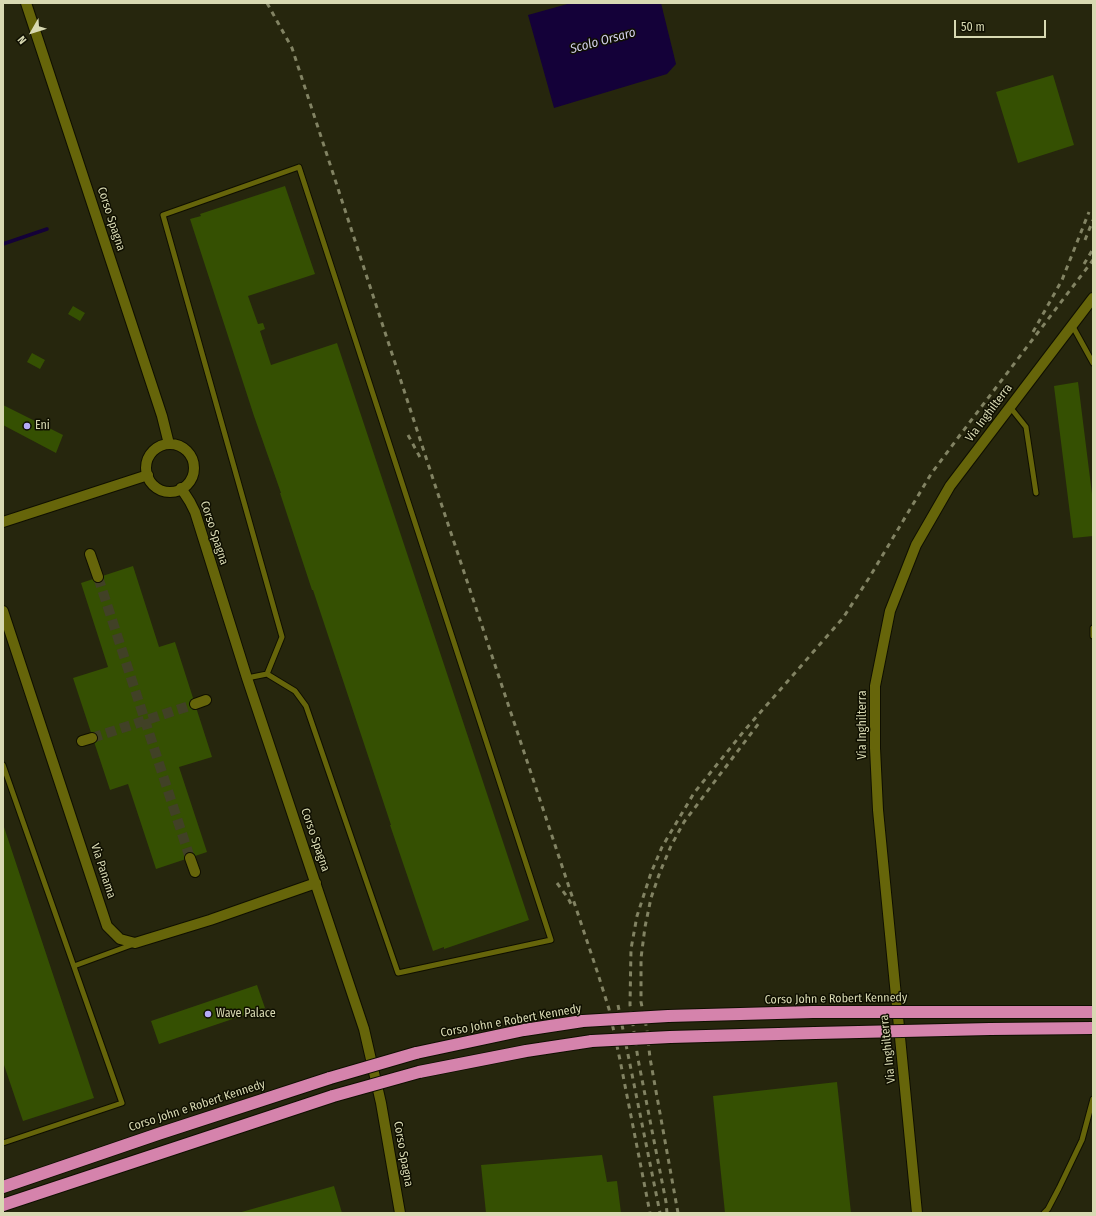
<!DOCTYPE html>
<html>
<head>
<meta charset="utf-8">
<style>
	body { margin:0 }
	#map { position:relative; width:1096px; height:1216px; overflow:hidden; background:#26260d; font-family:"Fira Sans Condensed",sans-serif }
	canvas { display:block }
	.frame { position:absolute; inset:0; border:4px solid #d8d9b2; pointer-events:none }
	.north { position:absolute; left:12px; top:12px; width:40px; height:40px; -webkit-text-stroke:3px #0f0f00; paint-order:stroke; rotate:231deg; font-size:11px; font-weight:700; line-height:16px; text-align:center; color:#d8d9b2 }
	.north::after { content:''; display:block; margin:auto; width:14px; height:18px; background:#d8d9b2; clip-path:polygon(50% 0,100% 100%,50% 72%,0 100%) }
	.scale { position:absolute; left:954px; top:20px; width:92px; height:18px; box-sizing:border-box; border:2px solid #d8d9b2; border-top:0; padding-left:5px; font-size:12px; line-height:14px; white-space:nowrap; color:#d8d9b2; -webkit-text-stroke:3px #0f0f00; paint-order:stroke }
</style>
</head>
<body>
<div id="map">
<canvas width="1096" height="1216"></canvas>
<div class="frame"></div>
<div class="north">N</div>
<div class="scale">50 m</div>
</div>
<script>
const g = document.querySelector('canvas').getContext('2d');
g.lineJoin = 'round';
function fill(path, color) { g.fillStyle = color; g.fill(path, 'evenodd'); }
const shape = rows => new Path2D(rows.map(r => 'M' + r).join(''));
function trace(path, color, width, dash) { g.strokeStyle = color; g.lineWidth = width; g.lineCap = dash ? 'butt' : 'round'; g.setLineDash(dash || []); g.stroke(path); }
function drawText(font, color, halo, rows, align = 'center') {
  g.font = font + ' "Fira Sans Condensed",sans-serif'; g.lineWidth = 3; g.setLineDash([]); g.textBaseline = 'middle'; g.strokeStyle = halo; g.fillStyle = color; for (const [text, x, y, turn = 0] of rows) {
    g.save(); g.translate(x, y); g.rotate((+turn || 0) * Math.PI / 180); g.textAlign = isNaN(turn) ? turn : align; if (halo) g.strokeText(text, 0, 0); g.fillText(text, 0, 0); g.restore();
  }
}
fill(shape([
	[571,3,661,3,676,64,667,74,554,108,528,15]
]), '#140139');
trace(shape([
	[3,244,47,229]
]), '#140139', 3.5);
fill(shape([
	[1053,75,1074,145,1018,163,996,92],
	[285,186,315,274,248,296,258,324,263,323,265,329,260,331,271,365,337,343,529,920,444,949,444,947,433,951,390,825,391,825,313,590,312,590,280,493,281,493,254,416,190,219,201,216,200,214,203,213],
	[73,306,85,313,80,321,68,314],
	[32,353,45,360,40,369,27,362],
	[1078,382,1093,502,1093,536,1073,538,1054,386],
	[3,405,63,435,56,453,3,425],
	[133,566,159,647,175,642,212,757,179,767,207,852,156,869,128,784,110,790,73,678,108,667,81,583],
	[3,824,94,1098,23,1121,3,1062],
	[257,985,265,1008,159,1044,151,1021],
	[837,1082,851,1213,725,1213,713,1096],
	[602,1155,607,1182,617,1181,621,1213,486,1213,481,1165],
	[334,1186,342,1213,238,1213]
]), '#355002');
trace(shape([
	[98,577,190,858],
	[92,738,195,704]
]), '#414126', 10, [10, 5]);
const lane = shape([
	[1072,325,1093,363],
	[1010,407,1026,427,1036,493],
	[1093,628,1093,636],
	[247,678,267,674,295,691,306,706,398,973,551,940,299,167,163,215,282,637,267,674],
	[3,765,122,1103,3,1143],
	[74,966,134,944],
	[1044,1213,1048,1209,1059,1188,1082,1140,1093,1099]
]);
const street = shape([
	[26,3,162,416,169,444],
	'146 468a24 24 0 1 1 48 0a24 24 0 1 1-48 0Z',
	[181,488,190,502,195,512,247,678,364,1029,381,1103,400,1213],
	[3,522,148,475],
	[90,554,98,577],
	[3,611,107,926,120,939,135,943,210,920,316,883],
	[195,704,206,700],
	[82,741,92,738],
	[190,858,195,872],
	[917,1213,878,810,875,748,875,686,890,611,916,545,950,486,1093,298]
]);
const highway = shape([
	[983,1012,1093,1012],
	[668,1016,813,1012],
	[990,1029,1093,1028],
	[670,1037,815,1033],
	[416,1053,524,1030,583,1021],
	[419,1072,526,1051,592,1041],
	[3,1187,158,1134,330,1078],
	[3,1205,333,1096]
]);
trace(lane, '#0f0f00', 7);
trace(street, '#0f0f00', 12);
trace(highway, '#0f0f00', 14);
trace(lane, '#66650a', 5);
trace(street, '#66650a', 10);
trace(highway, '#d583ac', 12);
trace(shape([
	[267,3,292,48,434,482,598,974,609,1009,620,1060,650,1213],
	[1085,240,1093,220],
	[1084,264,1093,249],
	[1033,332,1062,280,1089,212],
	[408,435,422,461],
	[557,883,568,898,572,906],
	[618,1005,660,1213],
	[667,1213,666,1202,638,1059,630,1005,631,949,637,916,651,873,662,847,694,793,744,731,843,618,869,578,931,474,960,435,1093,260],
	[678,1213,650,1058,647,1030,641,1002,641,958,645,927,651,898,660,872,671,846,684,822,759,723]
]), '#828363', 3, [5, 5]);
const highwayBridge = shape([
	[813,1012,983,1012],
	[583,1021,668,1016],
	[815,1033,990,1029],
	[592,1041,670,1037],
	[330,1078,416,1053],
	[333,1096,419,1072]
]);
trace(highwayBridge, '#0f0f00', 14, []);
trace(highwayBridge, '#d583ac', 12);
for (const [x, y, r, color] of [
	[27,426,4,"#b5acf8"],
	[208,1014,4,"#b5acf8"]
]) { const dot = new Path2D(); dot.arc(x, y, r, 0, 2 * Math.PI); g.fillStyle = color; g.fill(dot); trace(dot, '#0f0f00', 1.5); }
drawText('12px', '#d8d9b2', '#0f0f00', [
	["Corso Spagna",111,219,72],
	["Via Inghilterra",989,413,-53],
	["Corso Spagna",214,533,72],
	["Via Inghilterra",863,725,-90],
	["Corso Spagna",315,840,71],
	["Via Panama",103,871,72],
	["Corso John e Robert Kennedy",836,999,-1],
	["Corso John e Robert Kennedy",511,1021,-10],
	["Via Inghilterra",888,1049,-96],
	["Corso John e Robert Kennedy",197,1106,-18],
	["Corso Spagna",403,1154,80]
]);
drawText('12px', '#d8d9b2', '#0f0f00', [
	["Eni",35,426],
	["Wave Palace",216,1014]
], 'left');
drawText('italic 13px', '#d1ceeb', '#0f0f00', [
	["Scolo Orsaro",603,41,-15]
]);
</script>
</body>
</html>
